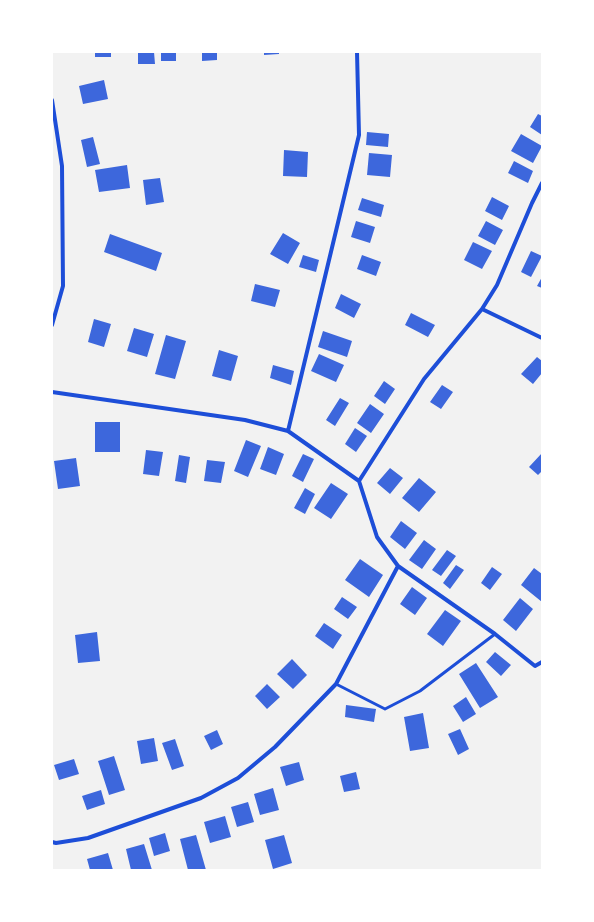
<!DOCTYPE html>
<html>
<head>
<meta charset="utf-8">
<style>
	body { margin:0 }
	#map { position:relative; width:594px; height:922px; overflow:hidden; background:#f2f2f2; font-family:Montserrat,sans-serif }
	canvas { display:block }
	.frame { position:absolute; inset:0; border:53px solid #fff; pointer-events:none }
</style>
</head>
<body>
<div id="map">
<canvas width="594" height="922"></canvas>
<div class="frame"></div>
</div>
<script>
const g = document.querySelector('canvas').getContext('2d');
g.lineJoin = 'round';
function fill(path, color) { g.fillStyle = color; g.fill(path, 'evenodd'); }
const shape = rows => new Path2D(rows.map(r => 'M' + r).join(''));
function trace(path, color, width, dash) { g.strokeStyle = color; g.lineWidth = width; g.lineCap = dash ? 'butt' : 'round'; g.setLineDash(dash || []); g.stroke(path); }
fill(shape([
	[95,52,111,52,111,57,95,57],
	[138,52,154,52,155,64,138,64],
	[161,52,176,52,176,61,161,61],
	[202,52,217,52,217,60,202,61],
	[264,52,279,52,279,54,264,55],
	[104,80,108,99,83,104,79,86],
	[538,114,542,116,542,135,530,127],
	[367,132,389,134,388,147,366,145],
	[521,134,542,146,533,163,511,151],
	[93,137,100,164,87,167,81,140],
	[284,150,308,152,307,177,283,176],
	[369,153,392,155,390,177,367,175],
	[514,161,533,171,528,183,508,173],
	[127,165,130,188,99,192,95,170],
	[160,178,164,202,146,205,143,180],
	[492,197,509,206,502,220,485,211],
	[362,198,384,205,381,217,358,210],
	[356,221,375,227,370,243,351,237],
	[486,221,503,230,495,245,478,236],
	[283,233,300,243,288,264,270,254],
	[110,234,162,253,156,271,104,252],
	[473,242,492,251,482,269,464,260],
	[531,251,542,256,531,277,521,272],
	[303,255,319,260,316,272,299,267],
	[362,255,381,262,376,276,357,269],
	[542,277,542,288,537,286],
	[255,284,280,290,275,307,251,301],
	[341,294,361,304,354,318,335,308],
	[411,313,435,325,428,337,405,325],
	[94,319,111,324,104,347,88,342],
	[134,328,154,334,147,357,127,351],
	[323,331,352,341,347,357,318,347],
	[166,335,186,341,175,379,155,374],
	[219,350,238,356,231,381,212,376],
	[319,354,344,365,336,382,311,371],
	[537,357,542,361,542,373,533,384,521,374],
	[273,365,294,371,291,385,270,378],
	[384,381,395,389,385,404,374,396],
	[442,385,453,392,441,409,430,402],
	[340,398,349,403,335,426,326,420],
	[370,404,384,414,371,433,357,423],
	[95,422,120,422,120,452,95,452],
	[355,428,367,436,356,452,345,444],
	[246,440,261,446,248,477,234,471],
	[268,447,284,454,276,475,260,469],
	[146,450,163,452,159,476,143,474],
	[542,453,542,471,538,475,529,467],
	[303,454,314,459,303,482,292,476],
	[179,455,190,457,186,483,175,481],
	[76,458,80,486,58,489,54,461],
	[207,460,225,462,221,483,204,481],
	[390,468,403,478,390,494,377,483],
	[419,478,436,492,419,512,402,498],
	[331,483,348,494,331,519,314,508],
	[305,488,315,494,305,514,294,508],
	[401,521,417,533,405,549,390,537],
	[424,540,436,549,422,569,409,560],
	[447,550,456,556,441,576,432,570],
	[360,559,383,575,369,597,345,580],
	[456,565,464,570,450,589,443,583],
	[492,567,502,574,490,590,481,583],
	[534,568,542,574,542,602,521,585],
	[412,587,427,598,415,615,400,604],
	[342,597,357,607,348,619,334,609],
	[520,598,533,609,516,631,503,620],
	[445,610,461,621,443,646,427,634],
	[324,623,342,635,333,649,315,636],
	[97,632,100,661,78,663,75,635],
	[495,652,511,665,501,676,486,662],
	[292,659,307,675,293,689,277,674],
	[476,663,498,697,480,708,459,674],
	[267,684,280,697,267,709,255,696],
	[466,697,476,714,463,722,453,706],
	[346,705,376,709,374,722,345,717],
	[423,713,429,748,410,751,404,717],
	[460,729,469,749,458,755,448,734],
	[217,730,223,744,211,750,204,736],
	[154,738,158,761,141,764,137,741],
	[175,739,184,766,172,770,162,743],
	[114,756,125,790,109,795,98,761],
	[74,759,79,774,59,780,54,765],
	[299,762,304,780,286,786,280,767],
	[356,772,360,789,344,792,340,776],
	[273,788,279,810,260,815,254,794],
	[101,790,105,804,87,810,82,796],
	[248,802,254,822,237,827,231,807],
	[225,816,231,837,210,843,204,822],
	[165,833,170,851,154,856,149,838],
	[196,835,206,870,188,870,180,839],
	[284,835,292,863,273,869,265,840],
	[144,844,152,870,131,870,126,849],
	[108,853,113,870,90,870,87,859]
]), '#3d67dc');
trace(shape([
	[336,684,385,709,420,691,495,634]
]), '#1d4ed8', 3);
trace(shape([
	[52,100,62,166,63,286,52,325],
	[482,309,497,285,532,203,542,183],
	[52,392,245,420,288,431,359,481,377,537,398,566,495,634,535,666,542,662],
	[288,431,359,135,357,52],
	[359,481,424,379,482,309,542,338],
	[52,842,56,843,88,838,201,798,238,778,275,747,336,684,398,566]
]), '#1d4ed8', 4);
</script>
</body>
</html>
